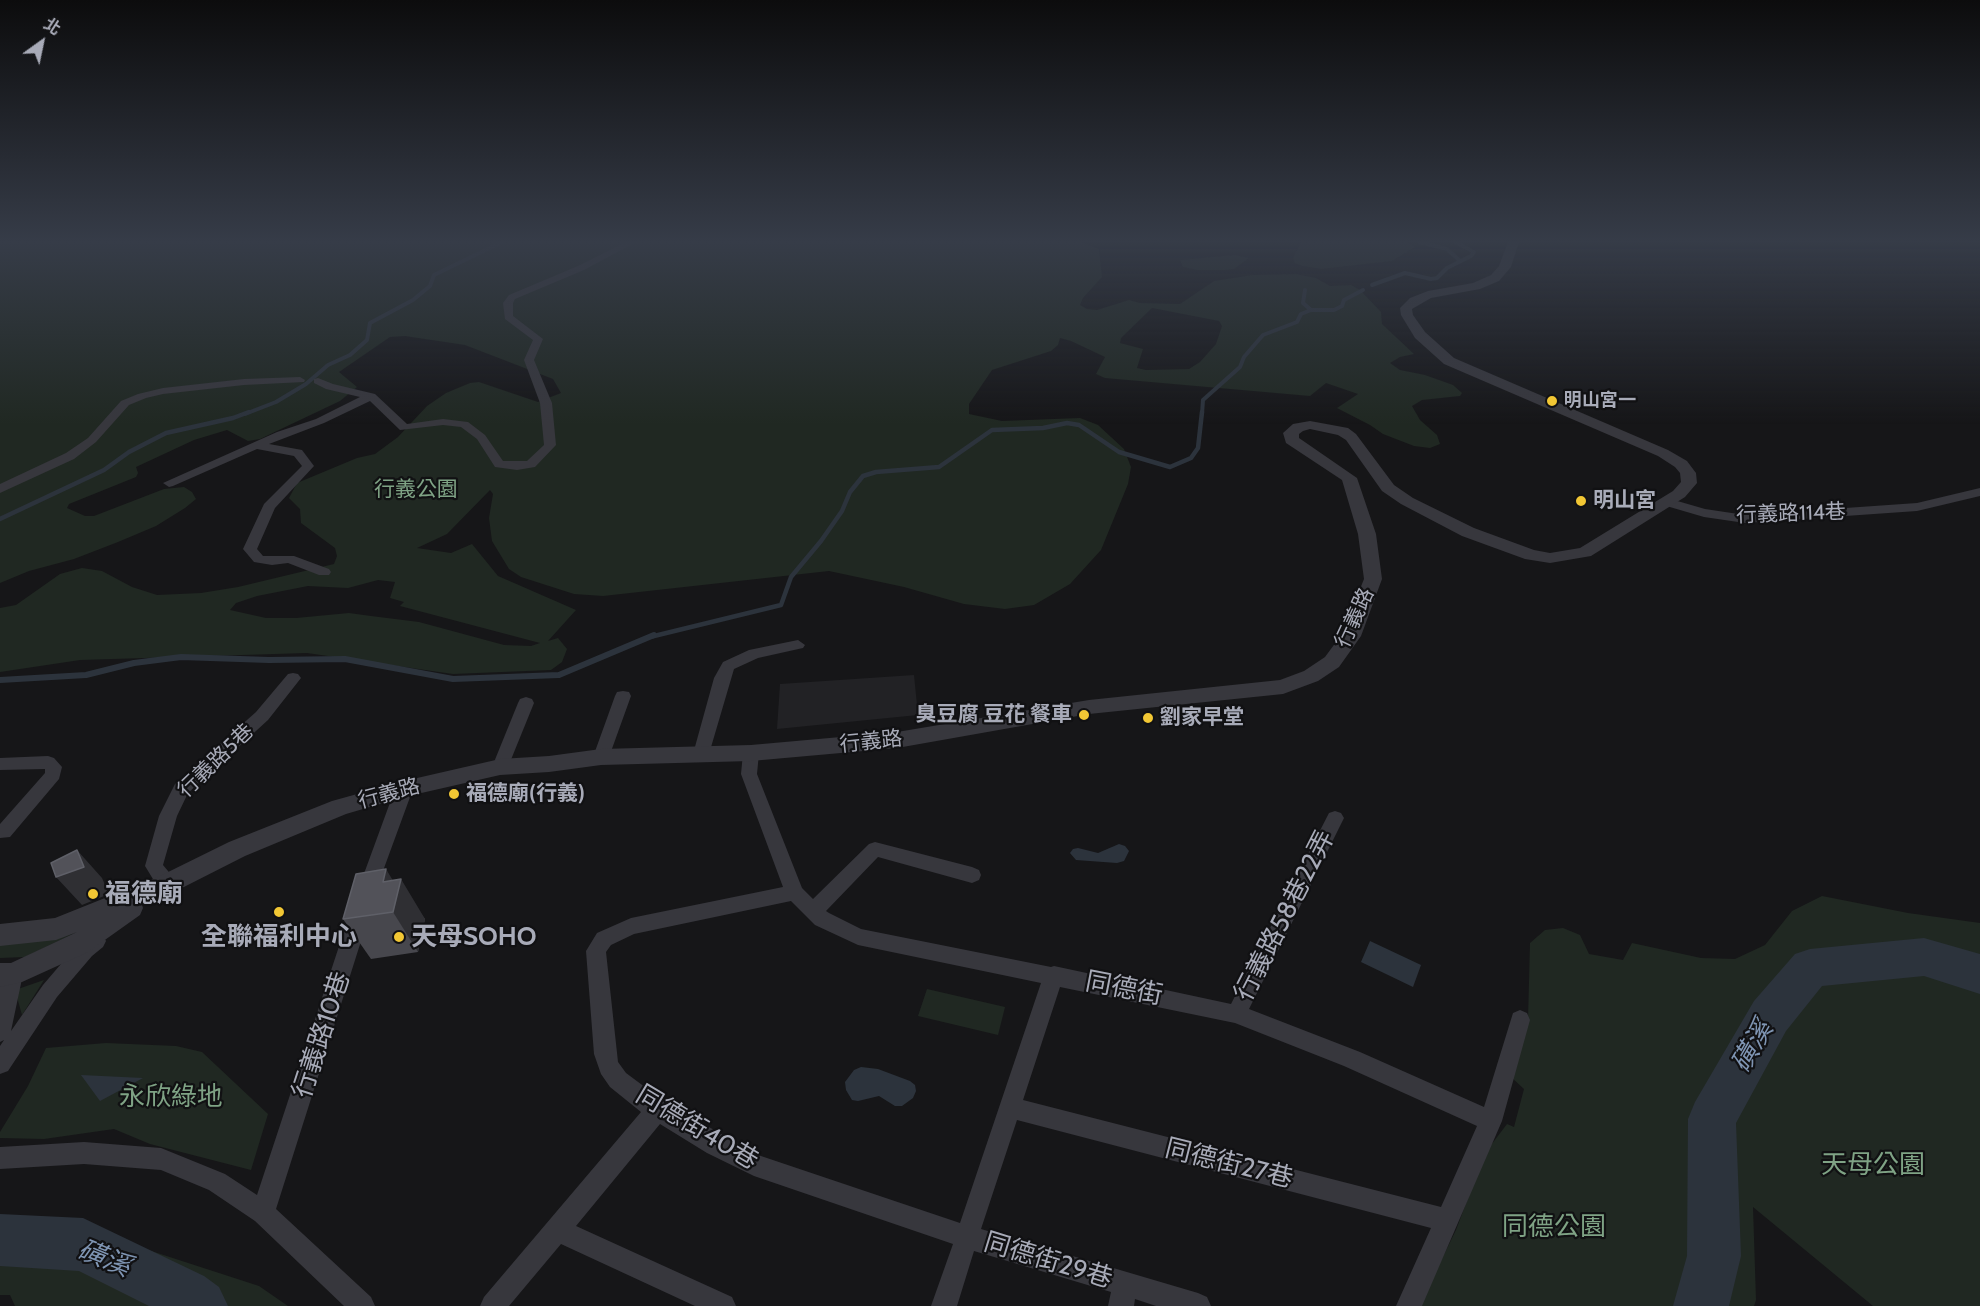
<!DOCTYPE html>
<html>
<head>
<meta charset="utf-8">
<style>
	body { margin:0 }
	#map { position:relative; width:1980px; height:1306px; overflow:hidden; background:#161618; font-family:Cabin,"Noto Sans TC",sans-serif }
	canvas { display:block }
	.north { position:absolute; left:12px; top:12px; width:60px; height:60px; -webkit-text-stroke:4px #111113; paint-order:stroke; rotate:33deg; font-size:16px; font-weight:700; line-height:24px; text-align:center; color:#a8abb8 }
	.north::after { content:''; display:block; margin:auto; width:21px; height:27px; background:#a8abb8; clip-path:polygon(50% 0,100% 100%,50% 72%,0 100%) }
</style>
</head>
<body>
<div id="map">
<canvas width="1980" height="1306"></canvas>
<div class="north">北</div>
</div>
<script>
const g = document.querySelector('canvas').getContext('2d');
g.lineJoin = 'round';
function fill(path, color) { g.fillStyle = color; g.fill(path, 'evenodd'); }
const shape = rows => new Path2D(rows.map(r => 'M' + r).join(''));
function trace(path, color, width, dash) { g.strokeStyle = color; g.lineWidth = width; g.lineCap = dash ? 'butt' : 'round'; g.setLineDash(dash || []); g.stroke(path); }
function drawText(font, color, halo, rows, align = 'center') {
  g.font = font + ' Cabin,"Noto Sans TC",sans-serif'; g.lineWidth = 4.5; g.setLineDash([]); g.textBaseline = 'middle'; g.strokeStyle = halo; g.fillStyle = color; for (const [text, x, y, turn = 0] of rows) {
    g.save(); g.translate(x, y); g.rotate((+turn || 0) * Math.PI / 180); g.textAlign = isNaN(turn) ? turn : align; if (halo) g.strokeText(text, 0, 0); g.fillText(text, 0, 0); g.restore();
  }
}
fill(shape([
	[914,675,918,715,777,729,780,684]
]), '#222225');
fill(shape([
	[0,242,1080,242,1099,249,1102,277,1083,298,1080,305,1087,309,1097,310,1129,300,1140,303,1180,304,1214,281,1252,275,1296,274,1316,278,1330,286,1351,285,1360,290,1381,312,1382,324,1414,354,1400,357,1390,363,1400,370,1425,375,1453,385,1462,393,1460,396,1422,400,1412,406,1420,420,1437,435,1440,444,1430,448,1414,446,1383,434,1370,425,1337,408,1358,394,1326,383,1310,396,1105,378,1096,374,1105,357,1071,341,1060,338,1058,345,1051,351,992,370,969,404,969,414,1002,421,1080,418,1098,425,1124,449,1131,467,1128,484,1101,550,1070,584,1034,605,1005,609,964,604,904,587,829,571,603,596,574,594,521,577,509,569,492,541,489,518,493,494,490,490,447,534,417,548,451,553,472,544,498,576,576,610,548,641,558,638,567,649,562,662,551,670,453,674,307,653,80,660,0,672,0,608,16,605,60,574,82,568,102,571,132,587,157,595,201,593,238,587,334,564,337,556,335,548,301,523,300,509,289,498,297,483,357,458,375,454,398,437,427,406,446,393,470,383,479,382,538,402,561,393,553,379,465,345,405,336,390,337,339,372,357,387,340,401,260,439,248,441,227,430,194,440,136,467,138,473,136,477,69,504,67,508,85,516,94,516,164,489,184,487,192,492,196,499,185,508,156,526,118,542,74,559,29,571,0,583],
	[1152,308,1219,321,1222,326,1216,344,1200,362,1189,369,1146,370,1137,368,1143,349,1120,343,1121,338],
	[378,580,395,582,390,598,404,602,400,606,540,643,531,646,504,645,419,622,371,616,349,613,296,618,266,618,230,610,236,603,257,596,308,586,348,588],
	[1301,242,1407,242,1415,247,1392,261,1321,269,1302,266,1295,263,1293,258],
	[1235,255,1249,258,1234,269,1225,270,1197,270,1183,267,1180,260],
	[1822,896,1908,913,1980,923,1980,1306,1873,1306,1753,1207,1756,1300,1754,1306,1419,1306,1456,1230,1485,1153,1507,1124,1514,1127,1524,1089,1511,1077,1528,1020,1530,943,1545,930,1563,928,1580,935,1589,954,1623,960,1632,943,1701,958,1735,959,1765,945,1792,911],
	[87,927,25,957,0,958,0,943],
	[44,980,22,1015,15,990],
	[927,989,1005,1007,998,1035,918,1016],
	[106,1043,176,1046,202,1052,268,1114,251,1170,150,1144,114,1129,44,1139,0,1138,0,1132,28,1086,46,1048],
	[0,1226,25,1226,105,1236,259,1286,288,1306,15,1306,10,1295,0,1295]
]), '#202822');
fill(shape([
	[1119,844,1125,846,1129,851,1124,861,1117,863,1076,860,1070,853,1073,849,1078,848,1098,853],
	[1370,941,1421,965,1413,987,1361,962],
	[861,1067,878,1069,910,1081,915,1085,916,1091,913,1098,902,1106,895,1106,879,1096,858,1101,852,1100,846,1090,845,1082,854,1070],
	[81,1075,143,1078,100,1101]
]), '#2c333c');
trace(shape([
	[1419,242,1447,249,1460,261],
	[1372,285,1405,273,1431,279,1437,278,1447,268,1471,256,1474,252,1455,242],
	[1305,290,1303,303,1311,310],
	[245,414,276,402,306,384,328,365,350,355,367,340,370,323,413,300,430,286,434,275,502,242],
	[1202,414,1203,400,1240,367,1244,357,1263,335,1297,322,1301,314,1311,310,1334,310,1342,306,1344,300,1363,290]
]), '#2c333c', 4);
trace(shape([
	[0,519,104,470,129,452,166,433,233,418,249,412],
	[650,637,781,605,791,577,821,541,842,511,850,492,863,476,876,472,939,467,992,430,1043,428,1067,423,1079,425,1119,452,1170,467,1191,458,1198,448,1202,412]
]), '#2c333c', 4.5);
trace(shape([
	[0,680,86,675,134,663,181,657,269,660,345,659,453,679,559,675,654,635]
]), '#2c333c', 6);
fill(shape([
	[1924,938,1980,954,1980,994,1924,976,1822,986,1786,1031,1736,1123,1741,1256,1729,1306,1673,1306,1687,1256,1688,1119,1695,1102,1754,1001,1795,954,1810,949,1924,938],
	[0,1214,83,1218,204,1276,219,1287,228,1306,149,1306,79,1271,0,1266,0,1214]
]), '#2c333c');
fill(shape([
	[626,242,636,242,584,270,515,299,513,303,513,316,543,339,534,360,552,403,556,445,535,467,517,470,495,467,477,439,461,427,443,425,400,430,370,401,324,423,269,444,302,450,314,466,275,508,257,549,263,556,294,556,329,569,331,572,329,575,319,575,288,563,272,565,254,562,243,549,264,504,302,466,294,456,257,449,173,486,169,487,163,483,277,432,316,419,360,397,326,389,314,383,314,379,318,378,333,384,375,394,407,424,443,419,468,422,485,435,503,461,527,461,544,445,540,403,524,360,533,340,505,319,503,303,509,295,578,266,626,242],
	[300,377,305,380,304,382,244,385,163,394,146,398,129,405,96,442,74,459,0,493,0,484,66,453,88,438,121,401,138,394,163,388,244,379,300,377],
	[1980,488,1980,496,1917,511,1745,523,1704,517,1663,505,1661,502,1667,498,1705,509,1745,515,1917,503,1980,488],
	[798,640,805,645,803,648,758,658,734,669,709,754,707,758,701,760,695,758,693,754,714,678,723,662,749,650,798,640],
	[293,673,298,674,301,678,268,720,188,793,177,816,163,865,178,883,171,892,164,895,157,892,155,887,156,884,145,866,159,816,175,784,256,712,288,674,293,673],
	[623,691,629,692,631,696,609,757,607,761,595,761,593,757,615,696,617,692,623,691],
	[526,697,532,699,534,703,508,767,506,771,500,773,494,771,492,767,518,703,520,699,526,697],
	[751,747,757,749,759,753,757,774,802,888,813,899,869,844,875,842,972,867,979,870,981,875,979,880,972,883,878,857,826,911,829,913,861,929,1051,967,1054,966,1231,1004,1329,813,1335,811,1341,813,1344,818,1249,1009,1360,1052,1484,1107,1513,1013,1520,1010,1527,1013,1530,1020,1502,1121,1422,1306,1396,1306,1431,1228,1017,1120,981,1229,1198,1293,1207,1297,1211,1306,1156,1306,1135,1299,1134,1306,1108,1306,1111,1292,974,1251,957,1306,931,1306,953,1244,754,1176,707,1153,660,1124,576,1226,732,1297,736,1306,695,1306,561,1244,509,1306,480,1306,484,1297,641,1112,610,1087,601,1074,594,1054,586,951,597,933,631,918,783,887,741,774,743,753,745,749,751,747],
	[791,901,815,925,858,945,1041,983,960,1223,758,1155,665,1102,626,1073,618,1062,606,952,611,945,634,934,791,901],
	[1060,987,1235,1023,1344,1066,1477,1126,1441,1207,1023,1100,1060,987],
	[48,756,54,758,62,767,59,779,10,837,0,838,0,824,45,773,45,769,0,770,0,758,48,756],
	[404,782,410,784,413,789,376,890,374,895,367,898,360,895,358,890,395,789,398,784,404,782],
	[359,908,366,910,369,916,276,1209,371,1297,375,1306,344,1306,255,1221,209,1190,161,1170,84,1164,0,1169,0,1147,84,1142,161,1148,225,1174,257,1195,349,916,352,910,359,908],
	[96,933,103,935,106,941,103,947,92,956,57,997,8,1071,0,1074,0,1046,4,1040,0,1042,0,987,6,968,13,965,20,968,23,974,11,1031,43,985,78,944,96,933]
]), '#37373d');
fill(shape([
	[1508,242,1519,242,1511,267,1499,281,1480,289,1431,298,1412,309,1413,315,1425,332,1454,358,1668,450,1687,461,1696,473,1697,483,1685,497,1591,556,1550,563,1525,559,1462,536,1401,504,1382,491,1346,440,1338,435,1310,429,1303,431,1299,434,1299,438,1357,478,1376,534,1382,579,1361,636,1339,667,1318,681,1283,694,1089,714,897,748,751,761,601,765,549,772,500,775,404,797,346,814,245,856,178,890,142,905,143,908,140,915,88,952,22,982,0,987,0,963,11,963,77,932,56,940,0,946,0,924,55,918,160,876,229,842,332,801,404,781,500,759,549,756,601,749,751,745,897,732,1089,700,1280,680,1304,671,1325,657,1342,634,1364,579,1358,534,1342,480,1286,443,1283,433,1293,424,1310,421,1348,428,1356,434,1394,485,1413,498,1474,528,1534,550,1550,553,1580,548,1673,491,1681,482,1680,473,1675,467,1658,456,1444,364,1415,338,1401,315,1400,308,1410,298,1428,291,1473,283,1491,275,1499,266,1508,242]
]), '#37373d');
fill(shape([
	[393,880,425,919,418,952,371,959,343,919]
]), '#47474d');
fill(shape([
	[77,850,102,878,109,894,82,905,56,877],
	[386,869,398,889,401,879,425,919,418,952,393,912,383,882]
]), '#2f2f33');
const building = shape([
	[77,850,84,867,56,877,51,863,77,850],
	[386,869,383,882,401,879,393,912,343,919,356,874,386,869]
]);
fill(building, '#525259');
trace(building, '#5f6068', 1.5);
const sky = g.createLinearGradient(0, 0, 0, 424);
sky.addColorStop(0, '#0c0c0d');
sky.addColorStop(0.57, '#363c48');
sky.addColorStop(1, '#363c4800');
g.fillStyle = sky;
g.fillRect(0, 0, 1980, 424);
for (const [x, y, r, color] of [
	[1552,401,6,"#f2c734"],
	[1581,501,6,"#f2c734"],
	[1084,715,6,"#f2c734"],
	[1148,718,6,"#f2c734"],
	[454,794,6,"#f2c734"],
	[93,894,6,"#f2c734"],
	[279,912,6,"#f2c734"],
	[399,937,6,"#f2c734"]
]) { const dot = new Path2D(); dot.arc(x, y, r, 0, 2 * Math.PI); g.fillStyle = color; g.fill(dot); trace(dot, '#111113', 2); }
drawText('bold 18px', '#a8abb8', '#111113', [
	["明山宮一",1564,401]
], 'left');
drawText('21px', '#7fa385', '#111113', [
	["行義公園",416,490]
]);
drawText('bold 21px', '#a8abb8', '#111113', [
	["明山宮",1593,501],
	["臭豆腐 豆花 餐車",1072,715,"right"],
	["劉家早堂",1160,718],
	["福德廟(行義)",466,794]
], 'left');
drawText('21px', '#a8abb8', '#111113', [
	["行義路114巷",1791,514,-2],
	["行義路",1355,618,-65],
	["行義路",871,742,-6],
	["行義路5巷",216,761,-44],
	["行義路",389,794,-15]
]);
drawText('bold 26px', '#a8abb8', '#111113', [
	["福德廟",105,894],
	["全聯福利中心",279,937,"center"],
	["天母SOHO",411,937]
], 'left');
drawText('26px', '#a8abb8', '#111113', [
	["行義路58巷22弄",1285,916,-63],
	["同德街",1124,989,11],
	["行義路10巷",322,1035,-72],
	["同德街40巷",697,1128,31],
	["同德街27巷",1229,1164,14],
	["同德街29巷",1048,1261,17]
]);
drawText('26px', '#7fa385', '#111113', [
	["永欣綠地",171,1097],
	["天母公園",1873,1165],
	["同德公園",1554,1227]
]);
drawText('italic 27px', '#7f95b3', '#111113', [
	["磺溪",1753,1047,-60],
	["磺溪",104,1259,22]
]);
</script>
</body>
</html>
